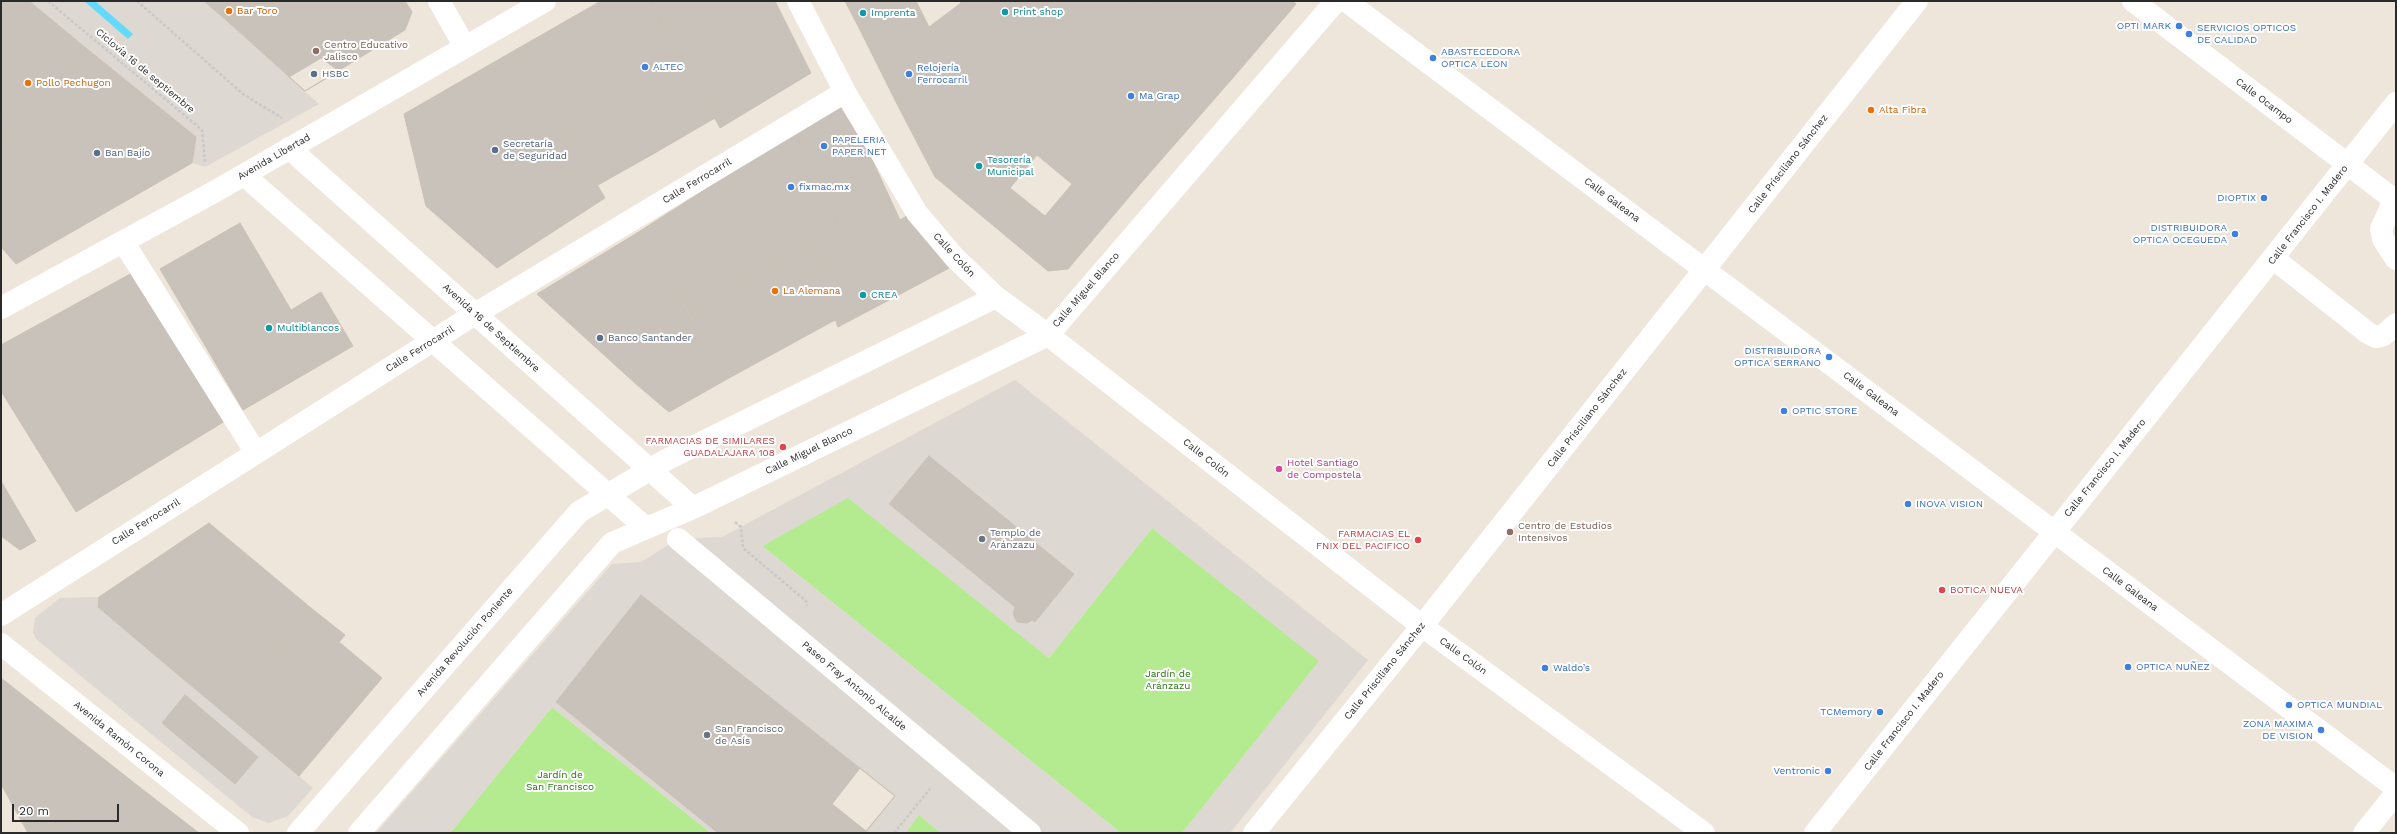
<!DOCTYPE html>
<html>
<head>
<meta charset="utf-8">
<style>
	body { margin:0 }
	#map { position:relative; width:2397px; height:834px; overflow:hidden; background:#eee5db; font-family:"Work Sans",sans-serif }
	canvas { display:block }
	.frame { position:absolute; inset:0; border:2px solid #2a2a2a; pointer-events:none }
	.scale { position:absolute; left:12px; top:804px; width:107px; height:18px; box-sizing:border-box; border:2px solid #2a2a2a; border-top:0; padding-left:5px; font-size:12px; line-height:14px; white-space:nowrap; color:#2a2a2a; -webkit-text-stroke:3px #fff; paint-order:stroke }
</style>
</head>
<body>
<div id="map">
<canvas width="2397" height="834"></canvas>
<div class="frame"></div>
<div class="scale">20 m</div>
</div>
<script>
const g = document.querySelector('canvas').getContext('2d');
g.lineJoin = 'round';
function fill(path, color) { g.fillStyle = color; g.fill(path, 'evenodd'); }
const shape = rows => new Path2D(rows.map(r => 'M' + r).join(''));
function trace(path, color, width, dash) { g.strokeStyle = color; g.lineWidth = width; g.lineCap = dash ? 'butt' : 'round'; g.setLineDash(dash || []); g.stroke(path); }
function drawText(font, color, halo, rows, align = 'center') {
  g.font = font + ' "Work Sans",sans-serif'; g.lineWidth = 4; g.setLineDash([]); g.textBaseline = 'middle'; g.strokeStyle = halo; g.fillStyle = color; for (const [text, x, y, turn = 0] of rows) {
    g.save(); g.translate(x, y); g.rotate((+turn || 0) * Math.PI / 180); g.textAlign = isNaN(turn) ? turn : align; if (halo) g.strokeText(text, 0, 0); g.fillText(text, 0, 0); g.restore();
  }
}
fill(shape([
	[848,497,1049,658,1152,528,1320,661,1182,833,1121,833,762,546],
	[552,707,711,833,450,833],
	[919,815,941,833,905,833]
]), '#b4eb91');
fill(shape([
	[29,1,204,1,319,104,205,167,192,163,196,137],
	[1015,380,1368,660,1230,833,1182,833,1319,661,1152,528,1049,658,848,498,762,546,1121,833,941,833,919,815,905,833,865,833,895,796,641,595,556,702,718,833,711,833,552,707,450,833,376,833,612,564,641,562,678,539,722,537],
	[929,457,1074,574,1035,622,1032,620,1027,623,1017,622,1013,614,1015,607,889,505],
	[99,597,98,607,313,788,288,816,269,823,252,817,36,639,33,632,35,618,60,598]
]), '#ded8d2');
fill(shape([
	[84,1,95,1,133,34,128,39]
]), '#62dafc');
const building = shape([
	[1,1,29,1,86,48,15,131,1,118,1,1],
	[204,1,259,1,227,21,204,1],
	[259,1,405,1,412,12,405,30,305,91,227,21,259,1],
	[601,1,650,1,715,118,653,154,573,17,601,1],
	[650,1,775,1,811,73,720,128,650,1],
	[845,1,890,1,858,26,845,1],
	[890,1,916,1,929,27,961,3,960,1,992,1,1003,23,897,104,858,26,890,1],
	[992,1,1022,1,1003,23,992,1],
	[1022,1,1127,1,1231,80,1140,184,1045,110,1052,103,1029,79,1018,90,975,44,1003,23,1022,1],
	[1127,1,1158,1,1145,15,1127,1],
	[1158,1,1292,1,1296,4,1231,80,1145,15,1158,1],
	[573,17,653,154,598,185,517,49,573,17],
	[975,44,1018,90,1029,79,1052,103,1045,110,1140,184,1068,269,1048,271,935,177,897,104,975,44],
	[1037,155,1072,184,1045,216,1010,188,1037,155],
	[86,48,196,137,192,163,16,264,1,247,1,144,15,131,86,48],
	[517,49,605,198,497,268,426,206,404,114,517,49],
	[321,58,339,71,305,91,289,77,321,58],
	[845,101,900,220,816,269,807,244,839,225,795,132,845,101],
	[1,118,15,131,1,144,1,118],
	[795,132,839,225,688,312,637,233,795,132],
	[912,213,955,265,838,327,816,269,912,213],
	[240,223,291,310,321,292,353,346,243,410,160,269,240,223],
	[637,233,705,340,636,384,537,294,637,233],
	[807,244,835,320,729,378,688,312,807,244],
	[132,273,225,421,76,512,1,391,1,345,132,273],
	[705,340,729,378,669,412,636,384,705,340],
	[929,456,1074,574,1035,622,1032,620,1027,623,1017,622,1013,614,1015,607,889,504,929,456],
	[1,481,36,541,20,550,1,536,1,481],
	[209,523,245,553,157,657,98,607,99,597,209,523],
	[245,553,311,608,224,713,157,657,245,553],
	[641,595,895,796,865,833,718,833,556,702,641,595],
	[311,608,345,635,339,642,382,678,299,776,224,713,311,608],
	[1,678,138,786,41,833,28,833,1,784,1,678],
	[185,695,258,757,235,784,162,723,185,695],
	[860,768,895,796,866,831,832,804,860,768],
	[138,786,199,833,41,833,138,786]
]);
fill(building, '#c9c2ba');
trace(building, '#cac1b4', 1);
trace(shape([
	[48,1,202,130,205,162],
	[137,1,243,94,282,118],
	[735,522,741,527,743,548,806,601,807,606],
	[894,833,930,789]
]), '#c8c8c8', 2.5, [3, 2]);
trace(shape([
	[439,1,465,47],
	[798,1,845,92,917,213,955,258,996,297,1048,335,1422,626,1704,833],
	[1346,1,2396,788],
	[2133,1,2396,201],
	[289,148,693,508],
	[244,175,646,528],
	[2394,200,2381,229,2383,239,2396,259],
	[124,243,256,453],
	[2274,259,2368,333,2376,337,2384,335,2396,324],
	[1,308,214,192,545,1],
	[678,539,1030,833],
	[1,615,475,314,845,92],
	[1,644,238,833],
	[298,833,579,512,666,460,996,297],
	[359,833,612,543,693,508,1048,335,1336,1],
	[1254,833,1422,626,1917,1],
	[1815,833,2396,103],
	[2364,833,2396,793]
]), '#fff', 22);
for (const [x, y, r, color] of [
	[229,11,4,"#e8710a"],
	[1005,12,4,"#0f9aa8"],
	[863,13,4,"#0f9aa8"],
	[2179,26,4,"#3f7fe0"],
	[2189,34,4,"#3f7fe0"],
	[316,51,4,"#8d6e63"],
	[1433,58,4,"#3f7fe0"],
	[645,67,4,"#3f7fe0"],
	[314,74,4,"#5c6f8a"],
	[909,74,4,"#3f7fe0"],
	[28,83,4,"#e8710a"],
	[1131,96,4,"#3f7fe0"],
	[1871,110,4,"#e8710a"],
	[824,146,4,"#3f7fe0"],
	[495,150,4,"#5c6f8a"],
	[97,153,4,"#5c6f8a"],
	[979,166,4,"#0f9aa8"],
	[791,187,4,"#3f7fe0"],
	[2264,198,4,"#3f7fe0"],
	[2235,234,4,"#3f7fe0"],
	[775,291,4,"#e8710a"],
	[863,295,4,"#0f9aa8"],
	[269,328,4,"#0f9aa8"],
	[600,338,4,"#5c6f8a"],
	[1829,357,4,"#3f7fe0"],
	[1784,411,4,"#3f7fe0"],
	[783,447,4,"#e0444e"],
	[1279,469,4,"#d1479c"],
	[1908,504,4,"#3f7fe0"],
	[1510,532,4,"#8d6e63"],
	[982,539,4,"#6b7280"],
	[1418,540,4,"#e0444e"],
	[1942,590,4,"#e0444e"],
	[2128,667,4,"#3f7fe0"],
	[1545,668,4,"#3f7fe0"],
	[2289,705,4,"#3f7fe0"],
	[1880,712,4,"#3f7fe0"],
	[2321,730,4,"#3f7fe0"],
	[707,735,4,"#6b7280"],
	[1828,771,4,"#3f7fe0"]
]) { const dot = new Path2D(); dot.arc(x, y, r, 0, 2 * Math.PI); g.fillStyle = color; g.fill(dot); trace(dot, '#fff', 1.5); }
drawText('10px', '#c56008', '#fff', [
	["Bar Toro",237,11],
	["Pollo Pechugon",36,83],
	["Alta Fibra",1879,110],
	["La Alemana",783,291]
], 'left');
drawText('10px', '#0d838f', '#fff', [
	["Print shop",1013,12],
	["Imprenta",871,13],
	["Tesorería",987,160],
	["Municipal",987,172],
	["CREA",871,295],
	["Multiblancos",277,328]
], 'left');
drawText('10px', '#366cbe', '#fff', [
	["OPTI MARK",2171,26,"right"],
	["SERVICIOS OPTICOS",2197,28],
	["DE CALIDAD",2197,40],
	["ABASTECEDORA",1441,52],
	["OPTICA LEON",1441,64],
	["ALTEC",653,67],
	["Relojería",917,68],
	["Ferrocarril",917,80],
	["Ma Grap",1139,96],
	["PAPELERIA",832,140],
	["PAPER NET",832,152],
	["fixmac.mx",799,187],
	["DIOPTIX",2256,198,"right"],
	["DISTRIBUIDORA",2227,228,"right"],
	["OPTICA OCEGUEDA",2227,240,"right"],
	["DISTRIBUIDORA",1821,351,"right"],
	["OPTICA SERRANO",1821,363,"right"],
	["OPTIC STORE",1792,411],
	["INOVA VISION",1916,504],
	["OPTICA NUÑEZ",2136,667],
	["Waldo’s",1553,668],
	["OPTICA MUNDIAL",2297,705],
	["TCMemory",1872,712,"right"],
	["ZONA MAXIMA",2313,724,"right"],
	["DE VISION",2313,736,"right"],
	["Ventronic",1820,771,"right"]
], 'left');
drawText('10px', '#785e54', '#fff', [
	["Centro Educativo",324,45],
	["Jalisco",324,57],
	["Centro de Estudios",1518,526],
	["Intensivos",1518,538]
], 'left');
drawText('10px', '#2a2a2a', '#fff', [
	["Ciclovía 16 de septiembre",145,71,40],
	["Calle Ocampo",2264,101,37],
	["Avenida Libertad",274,157,-30],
	["Calle Prisciliano Sánchez",1788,164,-52],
	["Calle Ferrocarril",697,181,-31],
	["Calle Galeana",1612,200,37],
	["Calle Francisco I. Madero",2308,215,-52],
	["Calle Colón",954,255,47],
	["Calle Miguel Blanco",1086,290,-49],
	["Avenida 16 de Septiembre",491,328,42],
	["Calle Ferrocarril",420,349,-32],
	["Calle Galeana",1871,394,37],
	["Calle Prisciliano Sánchez",1587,418,-52],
	["Calle Miguel Blanco",809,451,-26],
	["Calle Colón",1206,458,38],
	["Calle Francisco I. Madero",2105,468,-51],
	["Calle Ferrocarril",146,522,-32],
	["Calle Galeana",2130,589,37],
	["Avenida Revolución Poniente",465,642,-49],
	["Calle Colón",1463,656,36],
	["Calle Prisciliano Sánchez",1385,671,-51],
	["Paseo Fray Antonio Alcalde",854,686,40],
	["Calle Francisco I. Madero",1904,721,-52],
	["Avenida Ramón Corona",119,739,39]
]);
drawText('10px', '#4e5e75', '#fff', [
	["HSBC",322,74],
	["Secretaría",503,144],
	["de Seguridad",503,156],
	["Ban Bajío",105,153],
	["Banco Santander",608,338]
], 'left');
drawText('10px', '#be3a42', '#fff', [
	["FARMACIAS DE SIMILARES",775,441],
	["GUADALAJARA 108",775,453],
	["FARMACIAS EL",1410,534],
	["FNIX DEL PACIFICO",1410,546],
	["BOTICA NUEVA",1950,590,"left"]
], 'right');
drawText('10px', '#b23c85', '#fff', [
	["Hotel Santiago",1287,463],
	["de Compostela",1287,475]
], 'left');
drawText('10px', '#5b616d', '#fff', [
	["Templo de",990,533],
	["Aránzazu",990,545],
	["San Francisco",715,729],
	["de Asís",715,741]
], 'left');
drawText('10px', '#2a7012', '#fff', [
	["Jardín de",1168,674],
	["Aránzazu",1168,686],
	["Jardín de",560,775],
	["San Francisco",560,787]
]);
</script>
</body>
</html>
